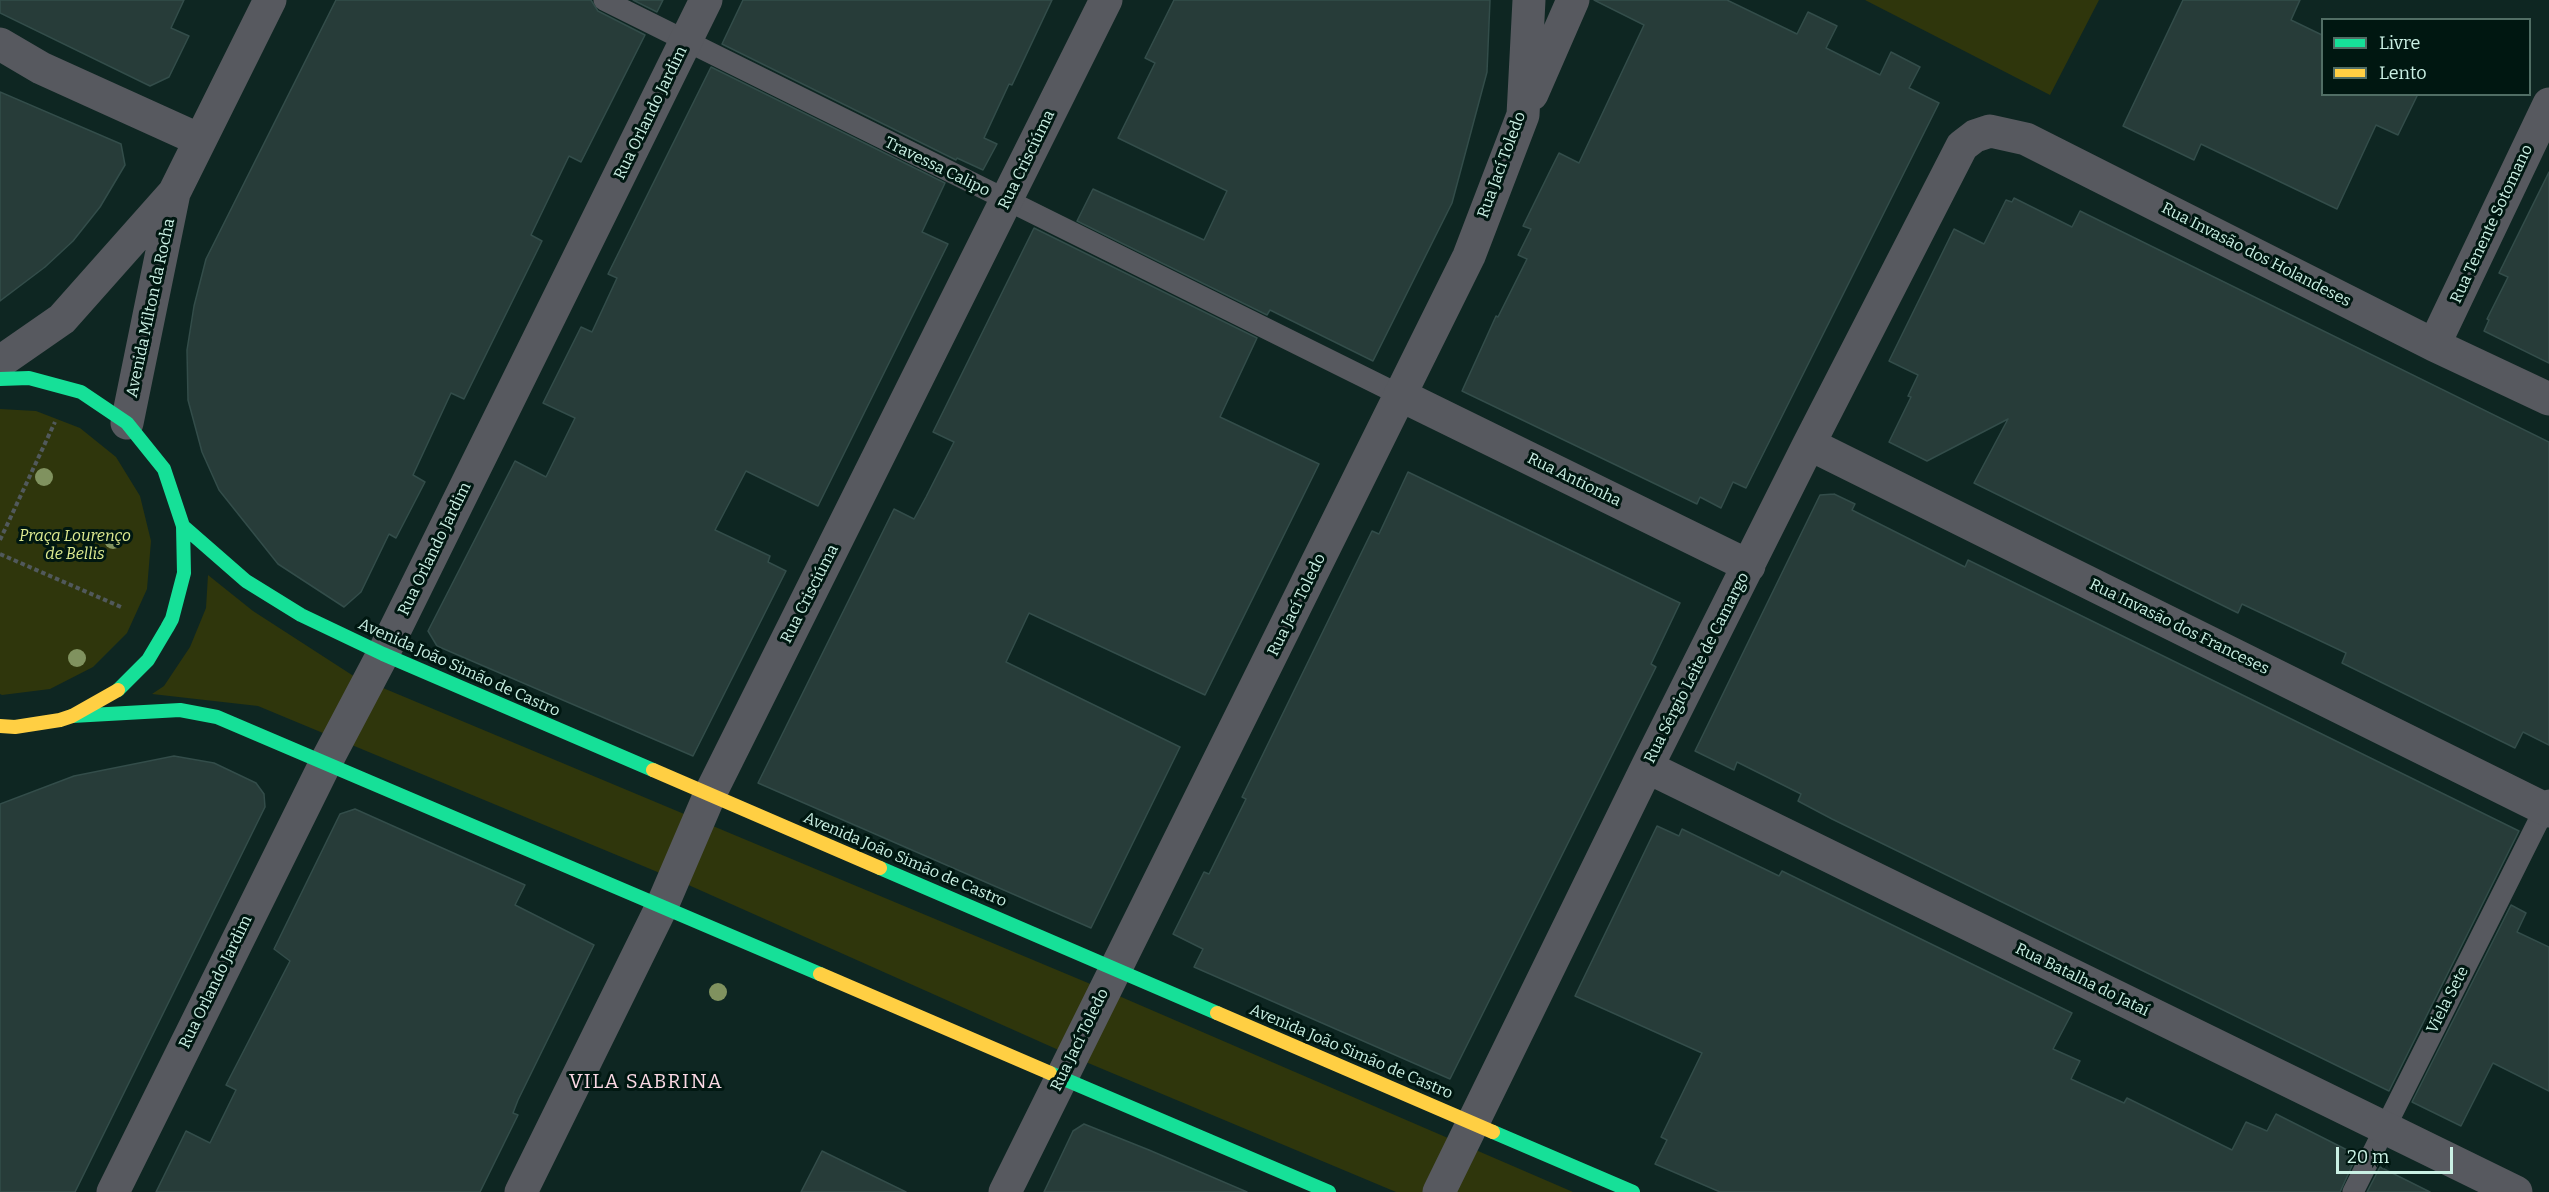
<!DOCTYPE html>
<html>
<head>
<meta charset="utf-8">
<style>
	body { margin:0 }
	#map { position:relative; width:2549px; height:1192px; overflow:hidden; background:#0e2622; font-family:Bitter,serif }
	canvas { display:block }
	.legend { position:absolute; left:2321px; top:18px; width:210px; height:78px; box-sizing:border-box; background:#001711; border:2px solid #516e65; margin:0; padding:8px 10px; list-style:none; font-size:18px; color:#caf0e4 }
	.legend li { display:flex; align-items:center; gap:12px; height:30px }
	.legend b { width:30px; border:2px solid #516e65 }
	.scale { position:absolute; left:2336px; top:1147px; width:117px; height:27px; box-sizing:border-box; border:3px solid #caf0e4; border-top:0; padding-left:8px; font-size:18px; line-height:21px; white-space:nowrap; color:#caf0e4; -webkit-text-stroke:4px #001711; paint-order:stroke }
</style>
</head>
<body>
<div id="map">
<canvas width="2549" height="1192"></canvas>
<ul class="legend">
<li><b style="height:8px;background:#16e098"></b>Livre</li>
<li><b style="height:8px;background:#ffcf43"></b>Lento</li>
</ul>
<div class="scale">20 m</div>
</div>
<script>
const g = document.querySelector('canvas').getContext('2d');
g.lineJoin = 'round';
function fill(path, color) { g.fillStyle = color; g.fill(path, 'evenodd'); }
const shape = rows => new Path2D(rows.map(r => 'M' + r).join(''));
function trace(path, color, width, dash) { g.strokeStyle = color; g.lineWidth = width; g.lineCap = dash ? 'butt' : 'round'; g.setLineDash(dash || []); g.stroke(path); }
function drawText(font, color, halo, rows, align = 'center') {
  g.font = font + ' Bitter,serif'; g.lineWidth = 6; g.setLineDash([]); g.textBaseline = 'middle'; g.strokeStyle = halo; g.fillStyle = color; for (const [text, x, y, turn = 0] of rows) {
    g.save(); g.translate(x, y); g.rotate((+turn || 0) * Math.PI / 180); g.textAlign = isNaN(turn) ? turn : align; if (halo) g.strokeText(text, 0, 0); g.fillText(text, 0, 0); g.restore();
  }
}
fill(shape([
	[1865,0,2099,0,2050,95],
	[0,409,36,411,80,428,116,457,140,496,151,541,147,589,127,633,93,667,50,689,2,695,0,694],
	[208,575,253,611,352,675,1112,993,1573,1192,1396,1192,1081,1060,684,883,258,706,152,694,164,686,190,647,206,608]
]), '#2f360c');
const building = shape([
	[0,0,184,0,171,28,189,36,169,77,150,86,0,13,0,0],
	[336,0,591,0,598,11,645,35,581,162,569,156,531,235,542,241,464,399,451,393,413,475,425,482,396,538,389,534,361,592,344,607,278,564,219,490,202,452,188,400,187,350,194,306,206,259,336,0],
	[633,0,663,0,657,12,633,0],
	[743,0,1052,0,1012,85,1009,84,984,138,997,144,983,170,957,158,956,160,722,44,743,0],
	[1174,0,1490,0,1487,72,1452,203,1373,361,1270,310,1267,315,1077,221,1093,189,1204,240,1227,191,1118,138,1155,63,1145,58,1174,0],
	[1594,0,1727,0,1797,34,1808,12,1837,26,1826,48,1880,75,1891,52,1920,67,1909,88,1939,103,1746,488,1733,482,1721,508,1700,497,1697,504,1462,391,1496,316,1498,317,1527,259,1518,255,1531,229,1523,226,1549,173,1559,153,1579,163,1644,25,1594,0],
	[2183,0,2300,0,2291,20,2322,35,2322,94,2418,94,2398,135,2376,125,2337,209,2201,144,2194,160,2123,126,2183,0],
	[711,67,945,183,922,232,948,244,818,506,746,471,715,530,770,556,768,562,786,571,693,756,437,646,428,631,515,461,546,477,575,418,543,403,581,327,592,332,617,278,608,274,711,67],
	[0,92,121,144,125,165,100,207,73,241,45,267,0,301,0,92],
	[2549,172,2549,363,2484,331,2489,320,2487,319,2508,277,2499,273,2549,172],
	[2014,198,2072,227,2080,211,2549,442,2549,745,2523,732,2515,748,2342,663,2346,653,2242,604,2238,613,1974,483,2008,419,1927,461,1889,442,1911,397,1908,396,1918,375,1889,361,1954,229,1984,244,2006,200,2012,202,2014,198],
	[1034,228,1257,338,1220,417,1319,464,1205,695,1029,613,1006,662,1180,747,1091,928,758,783,894,509,914,519,926,497,954,442,933,432,1034,228],
	[1408,472,1680,603,1651,664,1656,667,1450,1079,1194,967,1203,949,1173,934,1204,872,1209,874,1246,799,1242,797,1372,531,1379,534,1408,472],
	[1834,494,1855,504,1852,510,1965,567,1968,560,2519,831,2389,1091,1832,819,1798,801,1801,794,1737,762,1734,770,1695,751,1820,495,1834,494],
	[174,756,214,763,256,783,264,794,265,807,75,1192,0,1192,0,804,74,776,174,756],
	[355,809,525,885,515,905,594,945,518,1100,513,1113,518,1115,480,1192,156,1192,186,1131,210,1143,236,1090,226,1085,290,961,274,949,340,814,355,809],
	[1657,826,1679,836,1682,829,1779,876,1782,871,2072,1013,2053,1049,2080,1061,2071,1079,2124,1103,2127,1098,2232,1150,2246,1122,2267,1131,2276,1114,2357,1155,2340,1192,1720,1192,1655,1164,1667,1140,1661,1137,1702,1053,1575,996,1657,826],
	[2511,905,2526,913,2517,932,2549,947,2549,1091,2493,1063,2461,1126,2412,1102,2511,905],
	[1084,1124,1149,1150,1247,1192,1044,1192,1073,1131,1084,1124],
	[822,1151,906,1192,801,1192,822,1151],
	[2380,1167,2430,1192,2367,1192,2380,1167]
]);
fill(building, '#273c39');
trace(building, '#334d4a', 1.5);
trace(shape([
	[0,540,55,422],
	[0,554,121,607]
]), '#51595c', 4, [4.5, 3]);
trace(shape([
	[604,0,1400,395],
	[2353,1192,2549,800]
]), '#57595f', 21);
trace(shape([
	[0,44,41,68,200,140],
	[1532,94,1573,0],
	[2434,345,2549,104],
	[0,362,62,319,173,194],
	[1400,395,1749,566],
	[127,423,174,193,270,0],
	[1809,444,2549,811],
	[1647,767,2516,1192],
	[113,1192,326,762,383,654,706,0],
	[521,1192,662,906,710,794,1106,0],
	[1005,1192,1469,256,1523,115,1529,0],
	[1439,1192,1647,767,1809,444,1962,146,1975,136,1990,131,2026,139,2434,345,2549,399]
]), '#57595f', 33);
trace(shape([
	[0,379,29,378,81,392,127,423,164,469,183,526,184,573,172,619,167,628,148,660,118,690],
	[183,526,246,581,301,615,383,654,653,770],
	[72,716,180,710,217,717,820,974],
	[880,868,1217,1013],
	[1050,1073,1329,1192],
	[1493,1132,1633,1192]
]), '#16e098', 14);
trace(shape([
	[0,726,15,727,60,720,72,716,118,690],
	[653,770,880,868],
	[820,974,1050,1073],
	[1217,1013,1493,1132]
]), '#ffcf43', 14);
g.fillStyle = '#80925f';
for (const [x, y] of [
	[44,477],
	[113,540],
	[77,658],
	[718,992]
]) { g.beginPath(); g.arc(x, y, 9, 0, 2 * Math.PI); g.fill(); }
drawText('16px', '#caf0e4', '#001711', [
	["Rua Orlando Jardim",651,113,-64],
	["Rua Crisciúma",1027,160,-64],
	["Rua Jací Toledo",1502,165,-70],
	["Travessa Calipo",937,167,26],
	["Rua Tenente Sotomano",2492,224,-65],
	["Rua Invasão dos Holandeses",2256,255,27],
	["Avenida Milton da Rocha",151,308,-78],
	["Rua Antionha",1574,480,26],
	["Rua Orlando Jardim",435,549,-64],
	["Rua Crisciúma",810,594,-63],
	["Rua Jací Toledo",1297,605,-64],
	["Rua Invasão dos Franceses",2179,627,26],
	["Avenida João Simão de Castro",459,668,24],
	["Rua Sérgio Leite de Camargo",1697,668,-63],
	["Avenida João Simão de Castro",905,860,23],
	["Rua Batalha do Jataí",2082,980,26],
	["Rua Orlando Jardim",216,982,-64],
	["Viela Sete",2448,1000,-63],
	["Rua Jací Toledo",1080,1040,-64],
	["Avenida João Simão de Castro",1351,1052,23]
]);
drawText('italic 16px', '#deeb91', '#001711', [
	["Praça Lourenço",75,537],
	["de Bellis",75,555]
]);
g.letterSpacing = '1.5px';
drawText('20px', '#fbd9e5', '#001711', [
	["VILA SABRINA",646,1082]
]);
g.letterSpacing = '0px';
</script>
</body>
</html>
